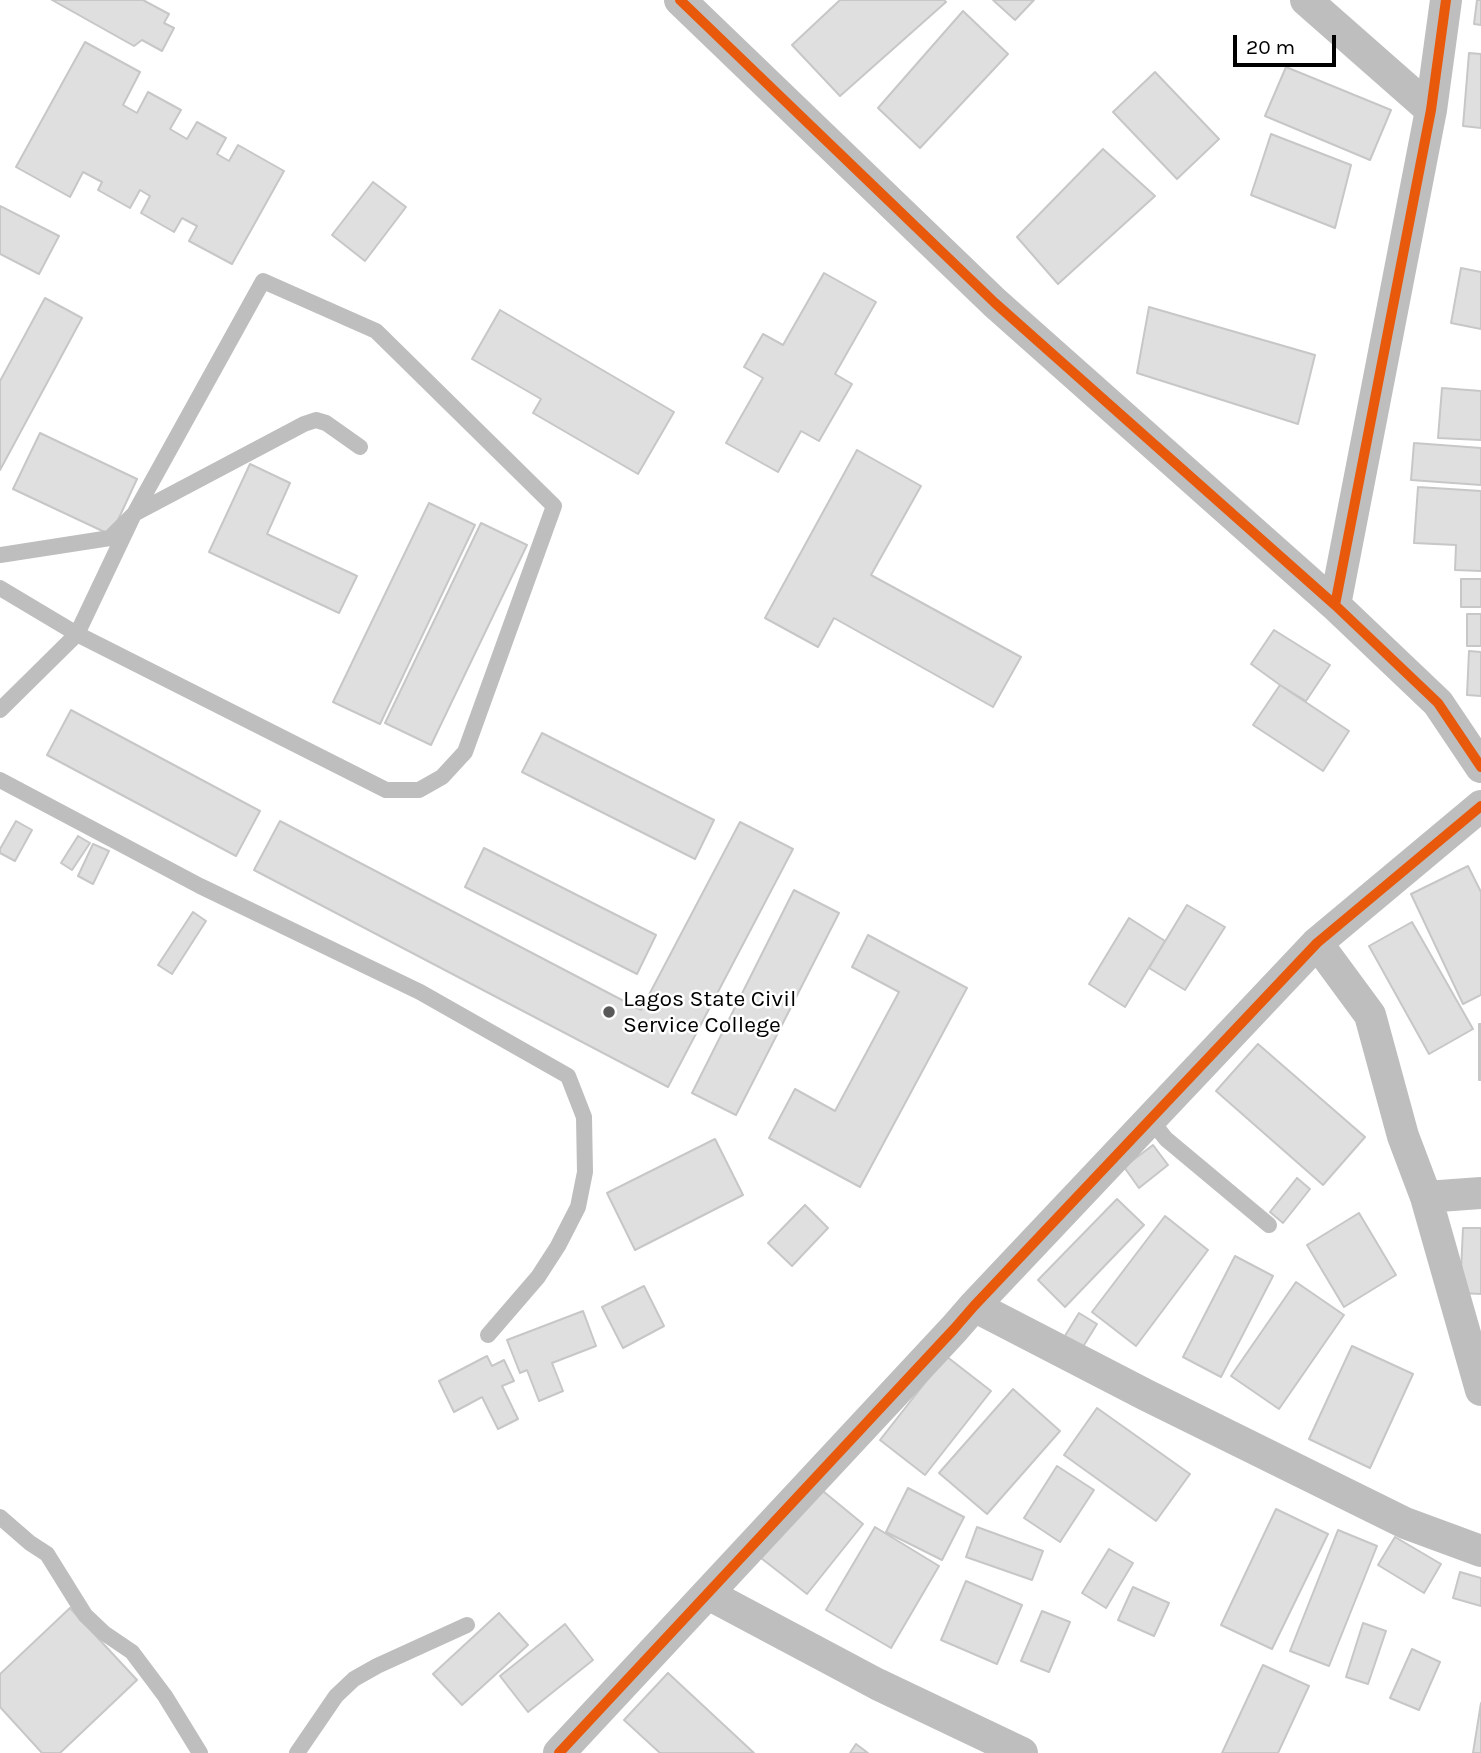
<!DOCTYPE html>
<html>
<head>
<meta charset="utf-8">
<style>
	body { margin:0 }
	#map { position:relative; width:1481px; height:1753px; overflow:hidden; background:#fff; font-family:Karla,sans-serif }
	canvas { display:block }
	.scale { position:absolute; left:1233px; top:35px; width:103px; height:32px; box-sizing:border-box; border:4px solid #000; border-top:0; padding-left:9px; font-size:21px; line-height:24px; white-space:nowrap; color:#000; -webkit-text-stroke:5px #fff; paint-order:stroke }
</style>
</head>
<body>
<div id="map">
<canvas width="1481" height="1753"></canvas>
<div class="scale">20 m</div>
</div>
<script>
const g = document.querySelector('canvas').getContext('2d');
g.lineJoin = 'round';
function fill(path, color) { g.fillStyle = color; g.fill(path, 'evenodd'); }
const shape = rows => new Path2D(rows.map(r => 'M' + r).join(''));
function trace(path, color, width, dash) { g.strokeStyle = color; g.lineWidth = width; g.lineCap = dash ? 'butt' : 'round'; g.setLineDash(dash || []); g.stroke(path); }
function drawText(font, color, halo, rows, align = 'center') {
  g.font = font + ' Karla,sans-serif'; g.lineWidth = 5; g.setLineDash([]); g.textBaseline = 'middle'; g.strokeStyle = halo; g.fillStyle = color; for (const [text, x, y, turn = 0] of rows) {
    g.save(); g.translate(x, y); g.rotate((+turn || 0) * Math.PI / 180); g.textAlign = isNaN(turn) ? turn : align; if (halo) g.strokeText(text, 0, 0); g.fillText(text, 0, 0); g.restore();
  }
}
const building = shape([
	[52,0,143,0,169,14,164,23,174,28,162,51,142,40,134,46,52,0],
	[840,0,944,0,946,2,840,96,792,45,840,0],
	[993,0,1034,0,1015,20,993,0],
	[1477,0,1481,0,1481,25,1474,24,1477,0],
	[963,11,1008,54,920,148,878,108,963,11],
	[85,42,140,72,123,105,137,113,148,92,181,110,170,129,187,139,197,122,226,138,217,154,229,161,238,145,284,171,232,264,189,241,197,226,182,218,174,232,141,213,150,196,140,190,130,208,98,190,102,182,83,172,70,197,16,167,85,42],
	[1469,53,1481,54,1481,128,1463,126,1469,53],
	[1286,67,1391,110,1370,160,1265,116,1286,67],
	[1155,72,1219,139,1177,179,1113,112,1155,72],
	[1271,134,1351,165,1335,228,1251,195,1271,134],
	[1103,149,1155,196,1058,284,1017,237,1103,149],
	[373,182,406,207,365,261,332,235,373,182],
	[0,206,59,236,39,274,0,254,0,206],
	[1461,268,1481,272,1481,329,1451,323,1461,268],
	[824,273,876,302,835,374,852,384,819,441,801,431,778,472,726,443,763,378,744,367,763,334,783,345,824,273],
	[45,298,82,318,0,470,0,381,45,298],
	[1149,307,1315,355,1298,424,1137,373,1149,307],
	[500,310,674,412,638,474,533,413,541,399,472,359,500,310],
	[1442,388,1481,391,1481,440,1438,438,1442,388],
	[40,433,137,479,111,535,13,489,40,433],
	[1414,443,1481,448,1481,485,1411,480,1414,443],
	[857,450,921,486,871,575,1021,657,993,707,834,618,818,647,765,618,857,450],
	[250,464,290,483,267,534,357,576,339,613,209,552,250,464],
	[1418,487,1481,491,1481,571,1455,570,1456,545,1414,543,1418,487],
	[429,503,475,525,380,724,333,702,429,503],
	[481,523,527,545,431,745,385,723,481,523],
	[1461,579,1481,579,1481,607,1461,607,1461,579],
	[1467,614,1481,614,1481,646,1467,646,1467,614],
	[1274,630,1330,665,1306,701,1280,685,1251,664,1274,630],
	[1469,651,1481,652,1481,696,1467,695,1469,651],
	[1280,685,1349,731,1323,771,1253,725,1280,685],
	[71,710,260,811,236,856,47,755,71,710],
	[542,733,714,820,695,859,522,772,542,733],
	[16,821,32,830,15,861,0,853,0,849,16,821],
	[280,821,641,1010,740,822,793,849,668,1087,254,870,280,821],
	[78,836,90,843,72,870,61,863,78,836],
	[93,844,109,851,93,884,78,876,93,844],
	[484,848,656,935,637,974,465,887,484,848],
	[1468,866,1481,892,1481,995,1463,1004,1411,894,1468,866],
	[794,890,839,913,736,1115,692,1093,794,890],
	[1187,905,1225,927,1185,990,1149,968,1187,905],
	[193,912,206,921,172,974,158,965,193,912],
	[1129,918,1165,941,1125,1007,1089,984,1129,918],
	[1412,922,1473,1029,1429,1054,1369,946,1412,922],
	[868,935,967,988,860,1187,769,1138,795,1089,835,1111,899,992,852,967,868,935],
	[1479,1024,1481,1024,1481,1080,1479,1080,1479,1024],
	[1258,1044,1365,1137,1323,1185,1216,1091,1258,1044],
	[715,1139,743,1195,635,1250,607,1193,715,1139],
	[1153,1145,1168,1165,1139,1188,1124,1167,1153,1145],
	[1297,1178,1310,1189,1283,1223,1270,1212,1297,1178],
	[1117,1199,1144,1225,1065,1307,1038,1280,1117,1199],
	[805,1205,828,1228,792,1266,768,1243,805,1205],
	[1359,1213,1396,1275,1344,1307,1307,1245,1359,1213],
	[1165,1216,1208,1250,1136,1346,1092,1312,1165,1216],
	[1463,1228,1481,1228,1481,1294,1460,1293,1463,1228],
	[1235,1256,1273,1276,1221,1377,1183,1357,1235,1256],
	[1296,1282,1344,1315,1279,1409,1231,1376,1296,1282],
	[644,1286,664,1326,623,1348,602,1307,644,1286],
	[583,1311,596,1346,552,1363,563,1391,539,1401,527,1370,520,1373,507,1340,583,1311],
	[1079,1313,1097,1324,1081,1350,1063,1339,1079,1313],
	[1352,1346,1413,1374,1370,1468,1309,1439,1352,1346],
	[487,1356,492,1366,504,1360,514,1381,502,1386,518,1419,498,1429,482,1397,454,1412,439,1381,487,1356],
	[946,1356,991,1391,925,1475,880,1440,946,1356],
	[1013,1389,1060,1431,987,1514,939,1473,1013,1389],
	[1097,1408,1190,1474,1156,1521,1064,1455,1097,1408],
	[1057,1466,1094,1490,1060,1542,1024,1518,1057,1466],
	[818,1487,863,1524,807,1594,761,1558,818,1487],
	[908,1488,964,1517,942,1560,886,1532,908,1488],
	[1276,1509,1328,1534,1272,1649,1221,1625,1276,1509],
	[875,1527,939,1566,891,1648,826,1610,875,1527],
	[977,1527,1043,1551,1032,1580,966,1557,977,1527],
	[1338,1530,1377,1546,1329,1666,1290,1651,1338,1530],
	[1395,1537,1441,1564,1424,1593,1378,1565,1395,1537],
	[1109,1549,1133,1563,1106,1608,1082,1593,1109,1549],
	[1460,1572,1481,1578,1481,1606,1453,1598,1460,1572],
	[966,1581,1022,1605,997,1664,941,1640,966,1581],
	[1133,1587,1169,1603,1154,1636,1118,1620,1133,1587],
	[70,1608,137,1680,60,1753,42,1753,0,1707,0,1674,70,1608],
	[1042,1611,1070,1622,1049,1672,1021,1661,1042,1611],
	[499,1613,528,1645,462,1705,433,1674,499,1613],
	[1363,1623,1386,1631,1368,1684,1346,1677,1363,1623],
	[565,1624,593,1660,528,1712,500,1676,565,1624],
	[1412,1649,1440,1662,1419,1710,1390,1698,1412,1649],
	[1263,1665,1309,1686,1278,1753,1222,1753,1263,1665],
	[668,1673,754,1753,660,1753,624,1720,668,1673],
	[1481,1703,1481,1753,1473,1753,1481,1703],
	[856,1744,868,1753,850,1753,856,1744]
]);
fill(building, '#dfdfdf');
trace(building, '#c7c7c7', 2);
trace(shape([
	[0,555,110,538,134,514,304,424,316,420,326,423,360,447],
	[0,588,77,634,386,790,419,790,442,777,465,752,554,506,376,331,263,281,134,514,77,634,0,710],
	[0,780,200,886,420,992,568,1076,584,1117,585,1172,578,1207,558,1246,538,1277,488,1335],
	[1150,1119,1166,1139,1269,1225],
	[0,1517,30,1543,47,1554,85,1615,104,1633,132,1652,165,1696,200,1753],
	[297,1753,336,1696,354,1679,377,1666,467,1625]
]), '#bebebe', 16);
trace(shape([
	[680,0,995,303,1335,605,1438,703,1481,767],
	[1306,0,1431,110],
	[1335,605,1431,110,1446,0],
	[1317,943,1370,1015,1403,1136,1426,1197,1481,1390],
	[1426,1197,1481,1193],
	[974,1306,1146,1395,1405,1523,1481,1551],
	[708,1594,877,1684,1022,1753],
	[559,1753,954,1329,974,1306,1317,943,1481,806]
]), '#bebebe', 32);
trace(shape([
	[680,0,995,303,1335,605,1438,703,1481,767],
	[1335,605,1431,110,1446,0],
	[559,1753,954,1329,974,1306,1317,943,1481,806]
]), '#e8590c', 10);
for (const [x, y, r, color] of [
	[609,1012,7,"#595959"]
]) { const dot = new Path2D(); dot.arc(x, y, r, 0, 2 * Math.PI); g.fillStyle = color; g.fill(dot); trace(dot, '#fff', 2.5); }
drawText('23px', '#000', '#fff', [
	["Lagos State Civil",623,999],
	["Service College",623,1025]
], 'left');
</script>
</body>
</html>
